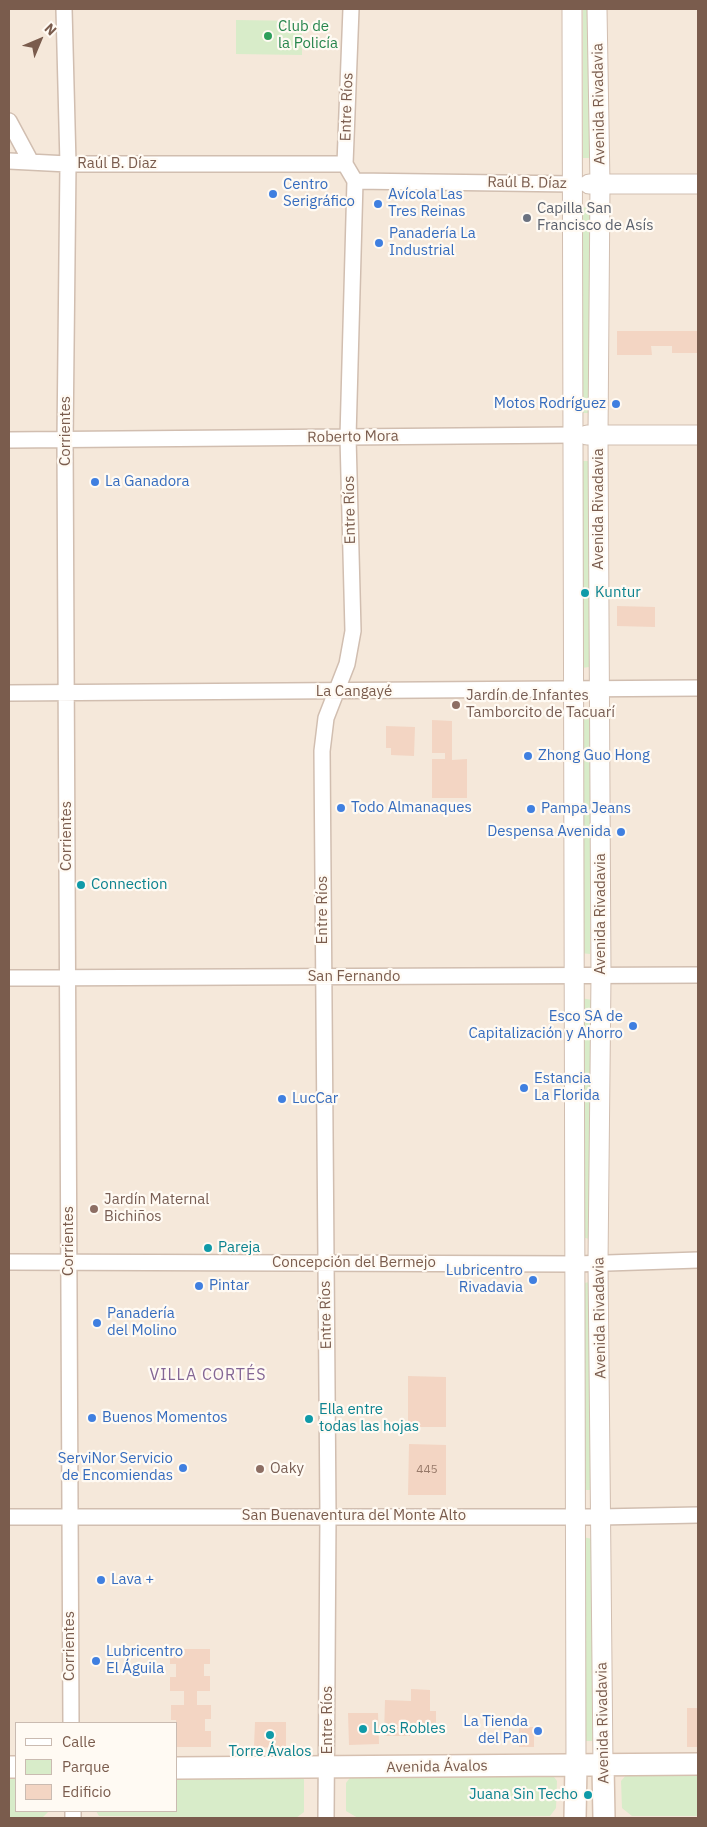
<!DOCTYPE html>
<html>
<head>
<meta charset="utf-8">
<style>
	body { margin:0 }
	#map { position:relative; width:707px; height:1827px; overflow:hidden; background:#fdf6ec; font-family:"IBM Plex Sans",sans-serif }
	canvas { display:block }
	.frame { position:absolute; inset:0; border:10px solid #7a5c4d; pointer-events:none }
	.legend { position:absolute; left:15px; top:1722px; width:162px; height:90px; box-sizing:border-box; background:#fffaf3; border:1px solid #cabbb1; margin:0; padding:6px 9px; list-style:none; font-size:15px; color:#7a5c4d }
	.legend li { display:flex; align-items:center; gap:10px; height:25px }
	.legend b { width:25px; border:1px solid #cabbb1 }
	.north { position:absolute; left:15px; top:15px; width:50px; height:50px; -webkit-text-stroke:4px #fffaf3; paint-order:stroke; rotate:45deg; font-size:14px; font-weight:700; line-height:20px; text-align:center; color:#7a5c4d }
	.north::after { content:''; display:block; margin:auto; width:18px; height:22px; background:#7a5c4d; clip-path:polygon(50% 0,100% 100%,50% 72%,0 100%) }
</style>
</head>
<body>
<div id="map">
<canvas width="707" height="1827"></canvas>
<div class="frame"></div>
<ul class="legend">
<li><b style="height:6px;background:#fff"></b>Calle</li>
<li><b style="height:14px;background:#d8ecc9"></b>Parque</li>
<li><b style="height:14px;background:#f3d5c3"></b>Edificio</li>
</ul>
<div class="north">N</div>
</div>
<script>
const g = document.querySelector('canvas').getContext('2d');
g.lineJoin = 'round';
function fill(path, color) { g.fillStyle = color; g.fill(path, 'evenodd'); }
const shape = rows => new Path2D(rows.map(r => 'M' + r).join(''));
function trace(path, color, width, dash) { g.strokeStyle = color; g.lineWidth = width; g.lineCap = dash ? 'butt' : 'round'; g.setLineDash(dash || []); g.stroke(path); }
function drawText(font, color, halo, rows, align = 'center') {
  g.font = font + ' "IBM Plex Sans",sans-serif'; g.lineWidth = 4.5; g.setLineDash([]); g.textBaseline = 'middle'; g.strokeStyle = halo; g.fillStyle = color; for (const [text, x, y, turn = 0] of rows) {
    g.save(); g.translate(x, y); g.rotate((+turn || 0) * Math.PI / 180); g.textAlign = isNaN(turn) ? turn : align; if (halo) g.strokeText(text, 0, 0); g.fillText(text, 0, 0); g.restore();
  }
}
fill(shape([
	[9,9,698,9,698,1818,9,1818],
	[16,1723,176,1723,176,1811,16,1811]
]), '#f5e8da');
fill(shape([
	[583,9,590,9,590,158,583,158],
	[236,20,302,21,302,55,236,54],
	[581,207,590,208,589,413,581,413],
	[580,461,590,461,589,667,582,668],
	[592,719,590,954,580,953,579,720],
	[581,998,592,1000,589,1239,582,1237],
	[590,1282,595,1490,584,1490,584,1283],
	[582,1537,593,1539,597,1741,582,1741],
	[698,1772,698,1816,632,1816,622,1808,621,1781,628,1773],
	[9,1773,16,1773,16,1811,49,1811,43,1817,9,1818],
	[551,1773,557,1781,556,1808,550,1816,358,1818,346,1811,346,1783,352,1775],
	[176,1774,296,1775,304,1779,304,1812,296,1818,99,1816,96,1811,176,1811]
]), '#d8ecc9');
fill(shape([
	[617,331,698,331,698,353,672,353,672,346,651,346,652,355,617,355],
	[617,606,655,607,655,627,617,626],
	[432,720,452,721,452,760,467,759,467,798,432,798,432,759,445,759,445,753,432,753],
	[386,726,415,727,414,756,391,755,391,748,386,748],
	[408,1376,446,1377,446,1427,408,1427],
	[409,1444,446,1445,446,1495,408,1495],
	[170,1649,210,1649,210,1664,204,1664,204,1676,210,1676,210,1691,197,1691,197,1705,211,1705,211,1719,205,1719,205,1731,211,1731,211,1747,176,1747,176,1720,171,1720,171,1705,184,1705,184,1691,170,1691,170,1677,176,1677,176,1664,170,1664],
	[411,1689,430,1690,430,1711,436,1711,436,1728,411,1727,410,1736,384,1736,385,1700,411,1701],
	[687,1708,698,1708,698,1747,687,1747],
	[348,1713,378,1713,379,1744,349,1745],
	[255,1722,286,1722,286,1748,254,1747],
	[519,1727,534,1727,534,1747,519,1747]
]), '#f3d5c3');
const minor = shape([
	[64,9,68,164,65,440,71,1723],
	[9,121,31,162],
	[9,161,68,164,345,164],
	[355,181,573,184],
	[9,440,572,435],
	[9,693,698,688],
	[9,978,698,975],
	[9,1262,577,1264,698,1260],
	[9,1517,600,1517,698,1515],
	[73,1811,73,1818],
	[326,1818,328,1516,322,751,326,718,347,664,353,631,348,437,355,181,345,164,351,9]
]);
const tertiary = shape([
	[572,9,576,1766],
	[597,9,600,184,598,435,601,976,598,1263,603,1766],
	[589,184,698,184],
	[587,435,698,435]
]);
const secondary = shape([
	[603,1766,604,1818],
	[9,1767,16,1767],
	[176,1768,698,1764],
	[575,1818,576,1766]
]);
trace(minor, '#d1beb0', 18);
trace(tertiary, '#d1beb0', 21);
trace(secondary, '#d6c0b0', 24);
trace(minor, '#fff', 15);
trace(tertiary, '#fff', 19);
trace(secondary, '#fff', 21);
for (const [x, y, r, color] of [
	[268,36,5,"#2e9e5b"],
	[273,194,5,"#3f7fe0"],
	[378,204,5,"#3f7fe0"],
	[527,218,5,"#6b7280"],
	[379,243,5,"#3f7fe0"],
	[616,404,5,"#3f7fe0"],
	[95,482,5,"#3f7fe0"],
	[585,593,5,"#0f9aa8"],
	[456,705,5,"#8d6e63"],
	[528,756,5,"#3f7fe0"],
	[341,808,5,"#3f7fe0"],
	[531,809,5,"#3f7fe0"],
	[621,832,5,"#3f7fe0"],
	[81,885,5,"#0f9aa8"],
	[633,1026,5,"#3f7fe0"],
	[524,1088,5,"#3f7fe0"],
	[282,1099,5,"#3f7fe0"],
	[94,1209,5,"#8d6e63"],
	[208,1248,5,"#0f9aa8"],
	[533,1280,5,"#3f7fe0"],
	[199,1286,5,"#3f7fe0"],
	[97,1323,5,"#3f7fe0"],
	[92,1418,5,"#3f7fe0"],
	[309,1419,5,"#0f9aa8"],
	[183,1468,5,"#3f7fe0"],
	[260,1469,5,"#8d6e63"],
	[101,1580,5,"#3f7fe0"],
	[96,1661,5,"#3f7fe0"],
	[363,1729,5,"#0f9aa8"],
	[538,1731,5,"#3f7fe0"],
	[270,1735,5,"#0f9aa8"],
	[588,1795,5,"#0f9aa8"]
]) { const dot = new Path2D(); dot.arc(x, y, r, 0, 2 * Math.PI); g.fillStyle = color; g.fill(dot); trace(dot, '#fffaf3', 2); }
drawText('12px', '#987a6a', null, [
	["445",427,1470]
]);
drawText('15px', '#27864d', '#fffaf3', [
	["Club de",278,27],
	["la Policía",278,44]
], 'left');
drawText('15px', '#7a5c4d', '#fffaf3', [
	["Avenida Rivadavia",599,104,-91],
	["Entre Ríos",347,107,-88],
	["Raúl B. Díaz",117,164],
	["Raúl B. Díaz",527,183,1],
	["Corrientes",66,431,-90],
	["Roberto Mora",353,437,-1],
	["Avenida Rivadavia",599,509,-90],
	["Entre Ríos",350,510,-91],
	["La Cangayé",354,692],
	["Corrientes",67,836,-90],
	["Entre Ríos",323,910,-90],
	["Avenida Rivadavia",601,914,-90],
	["San Fernando",354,977],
	["Corrientes",69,1241,-90],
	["Concepción del Bermejo",354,1263],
	["Entre Ríos",326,1315,-91],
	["Avenida Rivadavia",600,1318,-91],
	["San Buenaventura del Monte Alto",354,1516],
	["Corrientes",70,1646,-90],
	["Entre Ríos",328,1720,-90],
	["Avenida Rivadavia",603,1723,-91],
	["Avenida Ávalos",437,1767,-1]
]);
drawText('15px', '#366cbe', '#fffaf3', [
	["Centro",283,185],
	["Serigráfico",283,202],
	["Avícola Las",388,195],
	["Tres Reinas",388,212],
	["Panadería La",389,234],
	["Industrial",389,251],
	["Motos Rodríguez",606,404,"right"],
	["La Ganadora",105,482],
	["Zhong Guo Hong",538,756],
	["Todo Almanaques",351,808],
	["Pampa Jeans",541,809],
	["Despensa Avenida",611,832,"right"],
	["Esco SA de",623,1017,"right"],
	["Capitalización y Ahorro",623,1034,"right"],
	["Estancia",534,1079],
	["La Florida",534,1096],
	["LucCar",292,1099],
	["Lubricentro",523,1271,"right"],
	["Rivadavia",523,1288,"right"],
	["Pintar",209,1286],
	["Panadería",107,1314],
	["del Molino",107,1331],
	["Buenos Momentos",102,1418],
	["ServiNor Servicio",173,1459,"right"],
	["de Encomiendas",173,1476,"right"],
	["Lava +",111,1580],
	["Lubricentro",106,1652],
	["El Águila",106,1669],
	["La Tienda",528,1722,"right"],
	["del Pan",528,1739,"right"]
], 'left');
drawText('15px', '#5b616d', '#fffaf3', [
	["Capilla San",537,209],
	["Francisco de Asís",537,226]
], 'left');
drawText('15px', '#0d838f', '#fffaf3', [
	["Kuntur",595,593],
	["Connection",91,885],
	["Pareja",218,1248],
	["Ella entre",319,1410],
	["todas las hojas",319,1427],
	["Los Robles",373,1729],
	["Torre Ávalos",270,1752,"center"],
	["Juana Sin Techo",578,1795,"right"]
], 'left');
drawText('15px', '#785e54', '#fffaf3', [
	["Jardín de Infantes",466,696],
	["Tamborcito de Tacuarí",466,713],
	["Jardín Maternal",104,1200],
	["Bichiños",104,1217],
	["Oaky",270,1469]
], 'left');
g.letterSpacing = '1px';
drawText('16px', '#846695', '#fffaf3', [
	["VILLA CORTÉS",208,1375]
]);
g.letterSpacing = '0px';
</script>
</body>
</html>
